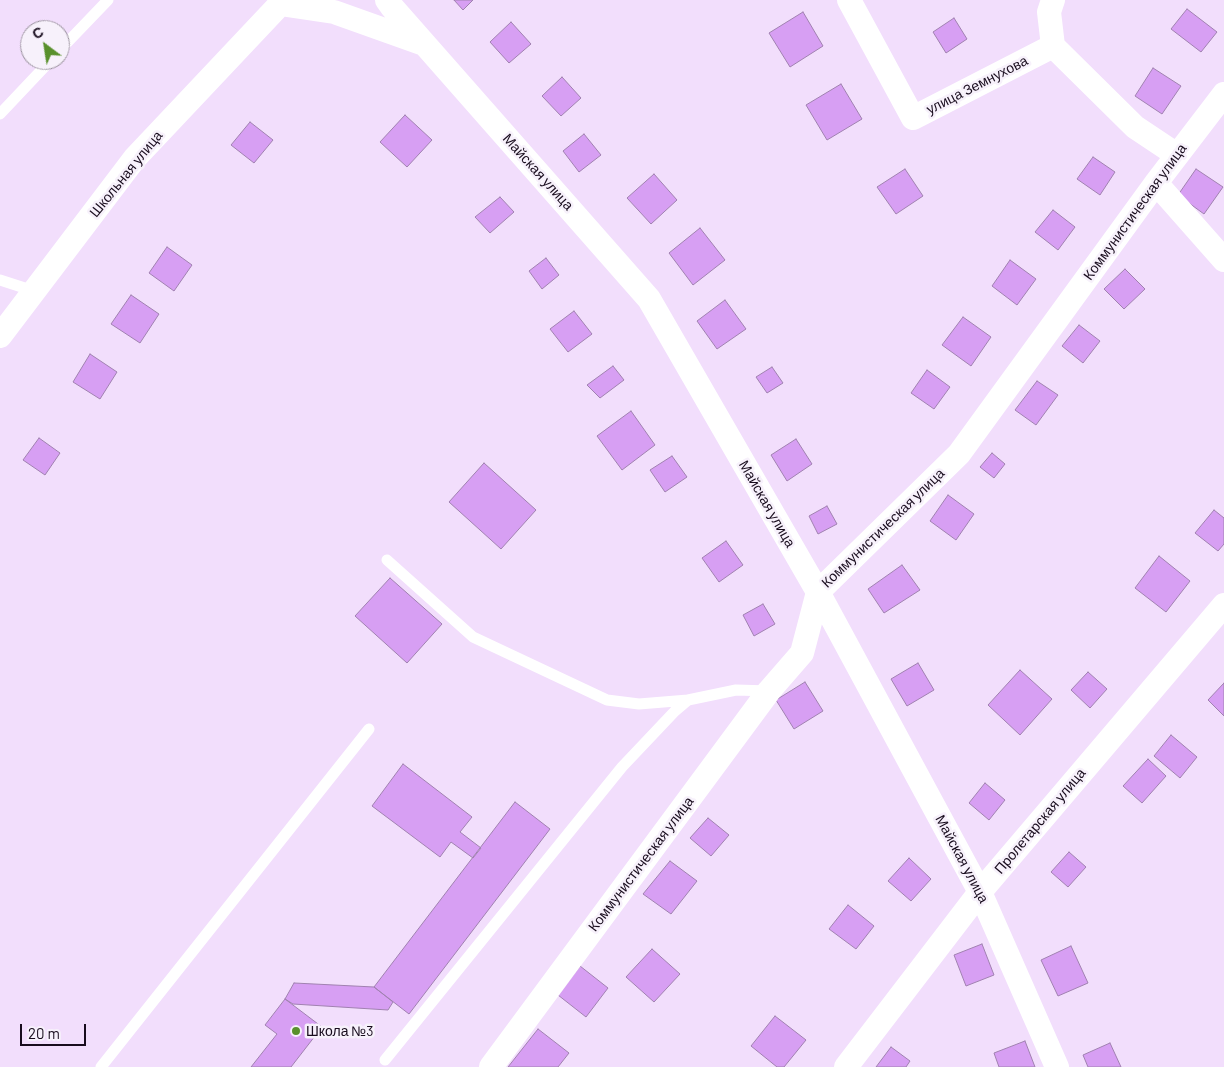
<!DOCTYPE html>
<html>
<head>
<meta charset="utf-8">
<style>
	body { margin:0 }
	#map { position:relative; width:1224px; height:1067px; overflow:hidden; background:#f2defc; font-family:Barlow,sans-serif }
	canvas { display:block }
	.north { position:absolute; left:20px; top:20px; width:50px; height:50px; box-sizing:border-box; background:#f7f1fb; border:1px solid #9e95a2; border-radius:50%; rotate:329deg; font-size:14px; font-weight:700; line-height:20px; text-align:center; color:#180c1d }
	.north::after { content:''; display:block; margin:auto; width:18px; height:22px; background:#59902c; clip-path:polygon(50% 0,100% 100%,50% 72%,0 100%) }
	.scale { position:absolute; left:20px; top:1024px; width:66px; height:22px; box-sizing:border-box; border:2px solid #180c1d; border-top:0; padding-left:6px; font-size:15px; line-height:18px; white-space:nowrap; color:#180c1d; -webkit-text-stroke:4px #f7f1fb; paint-order:stroke }
</style>
</head>
<body>
<div id="map">
<canvas width="1224" height="1067"></canvas>
<div class="north">С</div>
<div class="scale">20 m</div>
</div>
<script>
const g = document.querySelector('canvas').getContext('2d');
g.lineJoin = 'round';
function fill(path, color) { g.fillStyle = color; g.fill(path, 'evenodd'); }
const shape = rows => new Path2D(rows.map(r => 'M' + r).join(''));
function trace(path, color, width, dash) { g.strokeStyle = color; g.lineWidth = width; g.lineCap = dash ? 'butt' : 'round'; g.setLineDash(dash || []); g.stroke(path); }
function drawText(font, color, halo, rows, align = 'center') {
  g.font = font + ' Barlow,sans-serif'; g.lineWidth = 5; g.setLineDash([]); g.textBaseline = 'middle'; g.strokeStyle = halo; g.fillStyle = color; for (const [text, x, y, turn = 0] of rows) {
    g.save(); g.translate(x, y); g.rotate((+turn || 0) * Math.PI / 180); g.textAlign = isNaN(turn) ? turn : align; if (halo) g.strokeText(text, 0, 0); g.fillText(text, 0, 0); g.restore();
  }
}
const building = shape([
	[454,0,473,0,463,10,454,0],
	[1187,9,1217,32,1201,52,1171,29,1187,9],
	[803,12,823,46,790,67,769,33,803,12],
	[954,18,967,39,946,53,933,32,954,18],
	[511,22,531,44,509,63,490,42,511,22],
	[1153,68,1181,86,1162,114,1135,96,1153,68],
	[562,77,581,98,561,116,542,96,562,77],
	[841,84,862,119,827,140,806,105,841,84],
	[405,115,432,140,407,167,380,142,405,115],
	[250,122,273,140,254,163,231,145,250,122],
	[584,134,601,155,579,172,563,151,584,134],
	[1093,157,1115,172,1100,195,1077,179,1093,157],
	[905,169,923,196,896,214,877,187,905,169],
	[1196,169,1223,187,1204,214,1178,195,1196,169],
	[654,174,677,200,651,224,627,198,654,174],
	[500,197,514,212,490,233,475,217,500,197],
	[1053,210,1075,227,1058,250,1035,232,1053,210],
	[700,228,725,260,693,285,669,253,700,228],
	[167,247,192,265,174,291,149,273,167,247],
	[546,258,559,275,542,289,529,271,546,258],
	[1010,260,1036,279,1017,305,992,286,1010,260],
	[1125,269,1145,289,1124,309,1104,289,1125,269],
	[131,295,159,314,140,343,111,324,131,295],
	[725,300,746,329,717,349,697,321,725,300],
	[574,311,592,334,568,352,550,329,574,311],
	[963,317,991,337,971,366,942,345,963,317],
	[1079,325,1100,341,1083,363,1062,346,1079,325],
	[90,354,117,372,100,399,73,382,90,354],
	[613,366,624,380,600,398,587,385,613,366],
	[772,367,783,383,767,393,756,377,772,367],
	[927,370,950,387,934,409,911,393,927,370],
	[1037,381,1058,395,1036,425,1015,410,1037,381],
	[631,411,655,445,622,470,597,436,631,411],
	[39,438,60,453,45,475,23,460,39,438],
	[796,439,812,464,787,481,771,455,796,439],
	[992,453,1005,464,994,478,980,467,992,453],
	[672,456,687,477,665,492,650,470,672,456],
	[484,463,536,510,501,549,449,502,484,463],
	[948,495,974,514,956,540,930,521,948,495],
	[827,506,837,524,818,534,809,516,827,506],
	[1214,510,1224,518,1224,544,1218,551,1195,533,1214,510],
	[726,541,743,565,719,582,702,558,726,541],
	[1159,556,1190,581,1166,612,1135,588,1159,556],
	[902,565,920,590,884,613,868,589,902,565],
	[390,578,442,624,407,663,355,616,390,578],
	[763,604,775,624,754,636,743,615,763,604],
	[918,663,934,690,907,706,891,679,918,663],
	[1020,670,1052,699,1020,735,988,705,1020,670],
	[1088,672,1107,689,1090,708,1071,690,1088,672],
	[805,682,823,711,794,729,776,700,805,682],
	[1224,683,1224,716,1208,700,1224,683],
	[1171,735,1197,757,1180,778,1154,756,1171,735],
	[1148,759,1166,776,1142,803,1123,786,1148,759],
	[403,764,472,817,460,832,481,848,473,858,451,842,440,857,372,806,403,764],
	[985,783,1005,800,989,820,969,803,985,783],
	[515,802,550,829,409,1014,374,987,515,802],
	[708,818,729,835,711,856,690,838,708,818],
	[1069,852,1086,867,1068,887,1051,872,1069,852],
	[909,858,931,879,911,901,888,881,909,858],
	[670,861,697,881,671,914,643,894,670,861],
	[848,905,874,926,856,949,829,929,848,905],
	[982,944,994,975,966,986,954,955,982,944],
	[1071,946,1088,983,1058,996,1041,960,1071,946],
	[652,949,680,974,654,1002,626,977,652,949],
	[580,966,608,988,586,1017,558,995,580,966],
	[294,983,374,987,393,1002,388,1010,293,1004,285,999,294,983],
	[285,999,322,1027,291,1067,251,1067,277,1034,265,1025,285,999],
	[775,1016,806,1040,784,1067,777,1067,751,1046,775,1016],
	[538,1029,569,1053,558,1067,508,1067,538,1029],
	[1025,1041,1035,1067,999,1067,994,1053,1025,1041],
	[1110,1043,1121,1067,1088,1067,1083,1055,1110,1043],
	[891,1047,910,1061,906,1067,876,1067,891,1047]
]);
fill(building, '#d79ff3');
trace(building, '#a081b0', 1);
trace(shape([
	[60,50,108,0],
	[0,114,51,60],
	[0,280,34,291],
	[387,560,473,637,607,700,639,704,688,700],
	[385,1060,622,767,675,711,688,700,736,690,769,691],
	[101,1067,369,729]
]), '#fff', 11);
trace(shape([
	[387,0,392,7,649,299,818,592,980,892,1057,1067],
	[849,0,913,118,1053,46],
	[1053,0,1049,12,1053,46,1135,127,1177,155],
	[280,4,334,12,421,43],
	[1156,183,1224,260],
	[0,336,135,158,284,0],
	[491,1067,769,691,802,653,818,592,959,454,1156,183,1224,94],
	[846,1067,980,892,1224,605]
]), '#fff', 24);
for (const [x, y, r, color] of [
	[296,1031,5,"#59902c"]
]) { const dot = new Path2D(); dot.arc(x, y, r, 0, 2 * Math.PI); g.fillStyle = color; g.fill(dot); trace(dot, '#f7f1fb', 2); }
drawText('14px', '#180c1d', '#f7f1fb', [
	["улица Земнухова",977,85,-27],
	["Майская улица",538,172,48],
	["Школьная улица",126,174,-51],
	["Коммунистическая улица",1135,212,-54],
	["Майская улица",767,504,60],
	["Коммунистическая улица",883,528,-44],
	["Пролетарская улица",1040,821,-50],
	["Майская улица",962,859,62],
	["Коммунистическая улица",641,864,-53]
]);
drawText('14px', '#180c1d', '#f7f1fb', [
	["Школа №3",306,1031]
], 'left');
</script>
</body>
</html>
